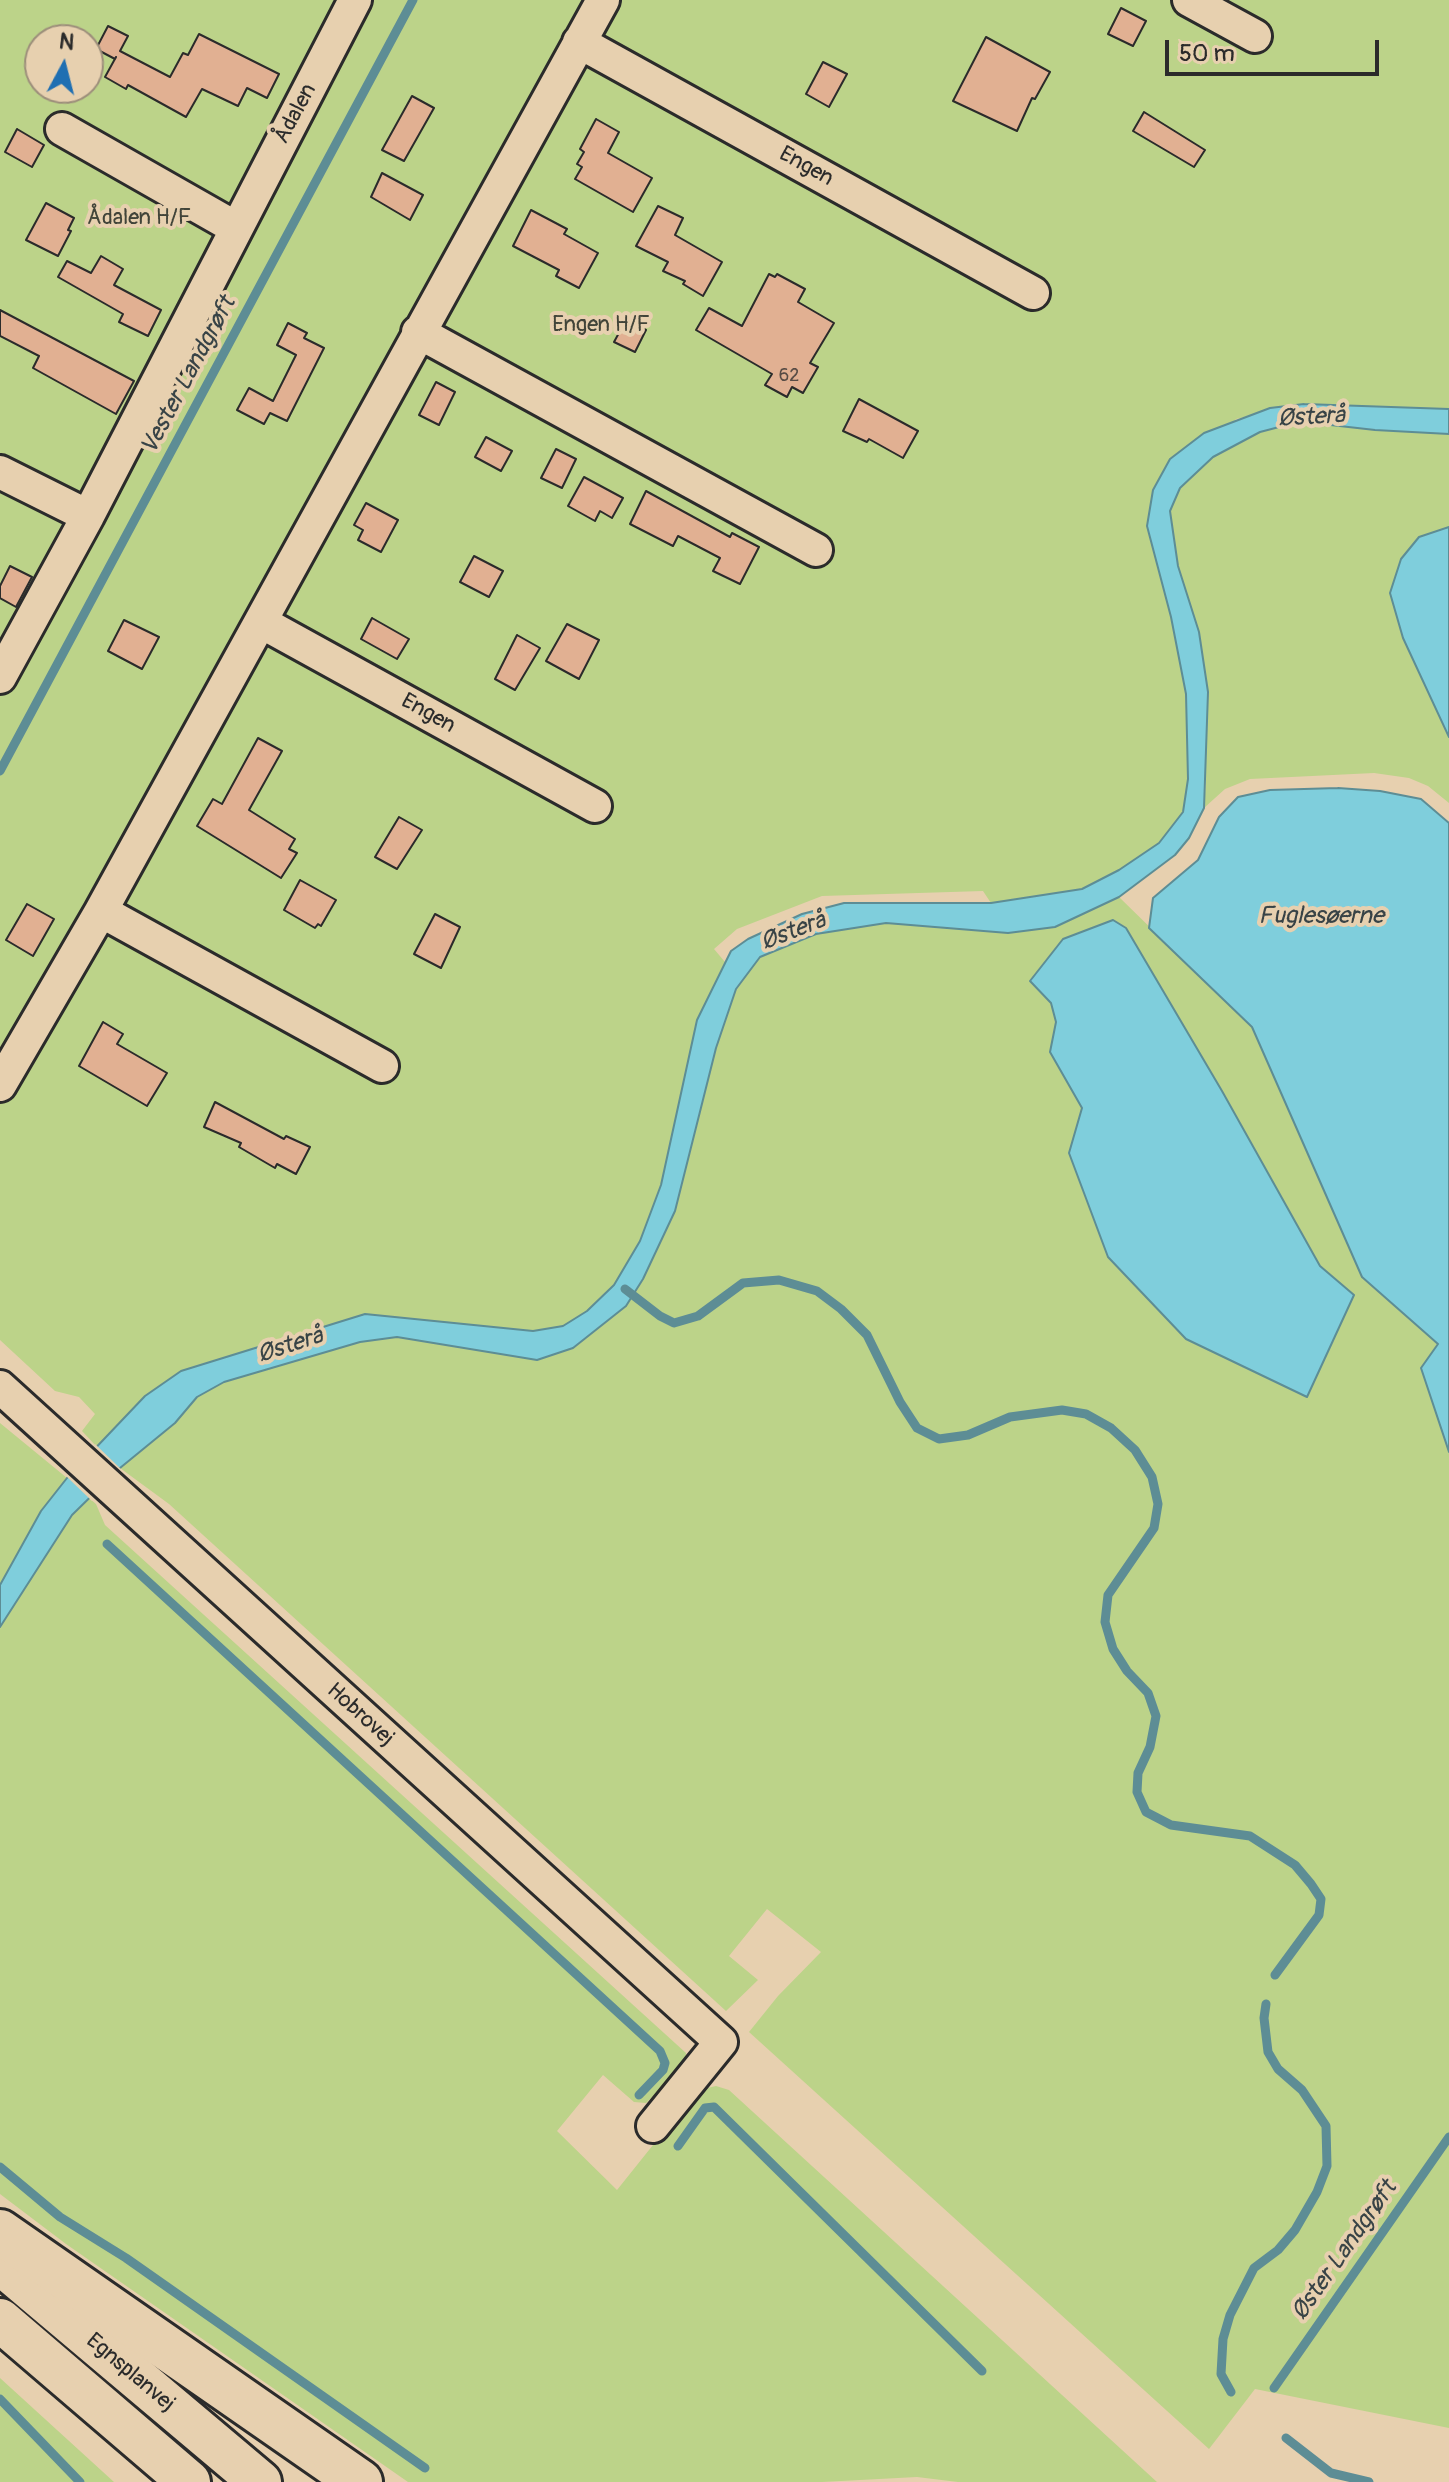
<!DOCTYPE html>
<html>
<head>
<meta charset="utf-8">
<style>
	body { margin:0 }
	#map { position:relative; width:1449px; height:2482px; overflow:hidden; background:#e7d0af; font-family:Pangolin,sans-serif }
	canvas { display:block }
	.north { position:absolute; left:24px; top:24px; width:80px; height:80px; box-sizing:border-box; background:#e7d0af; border:2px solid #9c8e7a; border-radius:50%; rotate:7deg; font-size:22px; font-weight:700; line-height:32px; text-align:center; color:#2b2b2b }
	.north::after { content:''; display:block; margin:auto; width:28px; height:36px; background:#1f6fb2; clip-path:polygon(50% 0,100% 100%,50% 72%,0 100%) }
	.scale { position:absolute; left:1165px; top:40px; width:214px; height:36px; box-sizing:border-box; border:4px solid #2b2b2b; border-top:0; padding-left:10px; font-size:24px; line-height:28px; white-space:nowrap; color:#2b2b2b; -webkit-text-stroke:6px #e7d0af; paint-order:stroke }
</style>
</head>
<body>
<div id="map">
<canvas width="1449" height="2482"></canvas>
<div class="north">N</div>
<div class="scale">50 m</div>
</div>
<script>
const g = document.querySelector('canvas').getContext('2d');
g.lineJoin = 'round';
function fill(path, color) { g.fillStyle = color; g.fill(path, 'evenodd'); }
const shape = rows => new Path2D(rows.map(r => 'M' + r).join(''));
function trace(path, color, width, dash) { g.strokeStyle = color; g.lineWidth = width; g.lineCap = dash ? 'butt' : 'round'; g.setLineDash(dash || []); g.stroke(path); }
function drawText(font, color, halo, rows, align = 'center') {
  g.font = font + ' Pangolin,sans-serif'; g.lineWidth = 8; g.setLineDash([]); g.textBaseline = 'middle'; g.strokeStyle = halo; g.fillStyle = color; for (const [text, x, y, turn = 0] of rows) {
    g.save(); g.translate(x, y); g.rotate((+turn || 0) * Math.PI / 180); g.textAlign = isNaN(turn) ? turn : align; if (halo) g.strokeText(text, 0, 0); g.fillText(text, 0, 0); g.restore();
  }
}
fill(shape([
	[0,0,1449,0,1449,409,1304,404,1236,419,1147,526,1171,617,1186,694,1188,779,1183,812,1159,843,1119,870,1082,889,1037,897,991,903,983,891,822,896,737,929,714,949,725,962,697,1020,661,1185,640,1241,614,1285,587,1311,563,1326,533,1331,365,1314,145,1396,97,1447,82,1431,95,1414,79,1397,55,1391,0,1340],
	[40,40,88,40,88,88,40,88],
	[1313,423,1375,430,1449,434,1449,527,1419,537,1401,559,1403,638,1449,737,1449,803,1428,786,1409,778,1374,773,1250,779,1225,789,1204,808,1206,780,1199,632,1178,566,1170,511,1180,488,1213,457,1260,432,1283,426],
	[1119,897,1252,1027,1362,1277,1439,1345,1421,1369,1449,1452,1449,2428,1255,2389,1209,2449,749,2032,778,1996,821,1952,767,1909,729,1956,758,1980,726,2011,169,1504,120,1468,175,1423,197,1397,224,1382,270,1367,360,1342,397,1337,537,1360,626,1306,643,1279,675,1211,716,1048,736,989,760,957,816,934,886,923,1008,933,1055,927],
	[1051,1003,1222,1091,1320,1266,1353,1295,1069,1153,1082,1108,1050,1052,1056,1022],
	[0,1423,67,1478,41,1511,0,1585],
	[89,1498,96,1504,105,1525,686,2053,685,2065,646,2103,634,2102,603,2075,557,2131,617,2190,665,2130,677,2127,703,2089,716,2086,729,2090,1157,2482,958,2482,917,2477,822,2482,408,2482,66,2244,0,2194,0,1627,72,1515],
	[0,2378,114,2482,0,2482]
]), '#bcd389');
const water = shape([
	[1304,404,1449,409,1449,434,1375,430,1313,423,1283,426,1260,432,1213,457,1180,488,1170,511,1178,566,1199,632,1208,692,1204,808,1189,838,1175,855,1119,897,1055,927,1008,933,886,923,816,934,760,957,736,989,716,1048,675,1211,643,1279,626,1306,573,1348,537,1360,397,1337,360,1342,224,1382,197,1397,175,1423,120,1468,72,1515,0,1627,0,1585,41,1511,67,1478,145,1396,181,1371,365,1314,533,1331,563,1326,587,1311,614,1285,640,1241,661,1185,697,1020,731,951,748,939,802,914,844,903,991,903,1082,889,1119,870,1159,843,1183,812,1188,779,1186,694,1171,617,1147,526,1153,490,1170,459,1204,433,1270,408,1304,404],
	[1449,527,1449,737,1403,638,1390,593,1401,559,1419,537,1449,527],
	[1338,788,1380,791,1421,799,1449,823,1449,1452,1421,1368,1438,1344,1362,1277,1252,1027,1149,928,1153,898,1198,860,1219,817,1238,797,1270,790,1338,788],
	[1113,920,1126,928,1222,1091,1320,1266,1354,1295,1307,1397,1186,1339,1108,1257,1069,1153,1082,1108,1050,1052,1056,1022,1051,1003,1030,981,1063,939,1113,920]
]);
fill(water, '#7fcedc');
trace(water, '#5d8d95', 2);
fill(shape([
	[95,1444,123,1471,92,1501,66,1476]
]), '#e7d0af');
trace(shape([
	[0,771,413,0],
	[625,1289,660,1316,674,1323,698,1316,743,1283,779,1280,817,1291,841,1309,867,1335,900,1402,917,1428,939,1439,968,1435,1010,1417,1062,1410,1086,1414,1111,1428,1135,1450,1152,1477,1158,1504,1154,1528,1108,1595,1105,1622,1113,1649,1127,1671,1148,1693,1156,1716,1150,1747,1138,1773,1137,1792,1146,1812,1171,1825,1250,1836,1295,1865,1311,1884,1321,1899,1319,1915,1275,1975],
	[107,1544,660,2051,665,2063,663,2070,639,2095],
	[678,2146,705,2108,714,2107,982,2371],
	[0,2167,60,2217,126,2258,425,2468],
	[1274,2388,1449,2137],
	[1231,2392,1221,2374,1223,2339,1230,2315,1254,2268,1278,2250,1295,2230,1317,2192,1327,2166,1326,2126,1302,2090,1278,2069,1268,2052,1264,2018,1266,2004],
	[0,2399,80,2482],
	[1286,2438,1331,2473,1369,2482]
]), '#5d8d95', 9);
const building = shape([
	[1121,8,1146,21,1133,46,1108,34,1121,8],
	[108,26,128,36,120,51,170,77,183,53,188,55,199,34,279,74,267,98,247,88,238,106,202,89,186,117,128,85,126,89,105,77,116,57,115,59,96,49,108,26],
	[986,37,1050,72,1035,99,1032,98,1017,131,953,101,986,37],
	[823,62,847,74,829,107,806,94,823,62],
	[412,96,434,108,404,161,382,150,412,96],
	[1144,112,1205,150,1194,167,1133,131,1144,112],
	[596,119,619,132,608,153,652,178,633,212,575,179,582,167,577,164,584,152,580,149,596,119],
	[17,129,44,145,32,167,5,152,17,129],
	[382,173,423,195,410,220,371,197,382,173],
	[46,203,74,218,68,230,71,231,58,256,26,240,46,203],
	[658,206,683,218,675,235,722,262,703,296,683,284,685,281,663,271,668,262,636,246,658,206],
	[531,210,567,229,564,234,598,253,579,288,556,276,559,270,513,246,531,210],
	[101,256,123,269,114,285,161,310,148,336,119,322,123,314,58,277,67,261,91,273,101,256],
	[769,274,775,277,777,274,805,289,798,302,834,323,810,363,818,367,803,393,792,387,787,397,765,385,772,374,696,330,709,308,742,326,769,274],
	[0,310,134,381,116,414,33,368,39,356,0,336,0,310],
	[626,320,646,330,635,352,614,342,626,320],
	[288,323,307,333,304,338,324,348,287,421,270,413,264,424,237,410,249,388,273,401,296,355,277,345,288,323],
	[436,382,455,392,439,425,419,415,436,382],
	[859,399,918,431,903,458,869,439,867,442,843,431,859,399],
	[486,437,512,451,501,471,475,457,486,437],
	[556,449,576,459,562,488,541,478,556,449],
	[584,477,623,498,612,518,600,511,595,521,568,506,584,477],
	[646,491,730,537,732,533,759,547,740,584,713,571,720,558,678,536,673,546,630,524,646,491],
	[366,503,398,520,381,552,358,540,363,530,354,525,366,503],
	[474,556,503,571,489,597,460,582,474,556],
	[10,566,32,577,16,607,0,598,0,586,10,566],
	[372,618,409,639,397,659,361,639,372,618],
	[124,620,159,637,142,669,108,651,124,620],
	[567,624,599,640,579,679,546,661,567,624],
	[517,635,540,648,515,690,495,679,517,635],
	[258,738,282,751,249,810,295,839,289,849,297,853,281,878,197,826,213,799,222,804,258,738],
	[399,817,422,830,397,869,375,857,399,817],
	[300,880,336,900,321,926,318,924,315,928,284,910,300,880],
	[27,904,54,919,33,956,6,940,27,904],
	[435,914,460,927,441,968,414,954,435,914],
	[103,1022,123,1034,117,1044,167,1073,147,1106,79,1066,103,1022],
	[215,1102,284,1139,286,1136,310,1147,296,1174,277,1164,275,1168,239,1147,241,1143,204,1127,215,1102]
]);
fill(building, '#e1b092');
trace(building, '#2b2b2b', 2);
const minor = shape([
	[1189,0,1255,36],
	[579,42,1033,293],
	[62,129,236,228],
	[418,332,816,550],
	[0,472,88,516],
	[261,622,595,806],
	[0,677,88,516,355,0],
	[382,1066,101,911,603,0],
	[0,1085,101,911],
	[0,1387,721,2042,653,2126]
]);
const major = shape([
	[0,2263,260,2482],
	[0,2320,189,2482]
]);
const highway = shape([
	[0,2232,360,2482]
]);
trace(minor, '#2b2b2b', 38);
trace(major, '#2b2b2b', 48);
trace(highway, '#2b2b2b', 50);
trace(minor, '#e7d0af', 32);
trace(major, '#e7d0af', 42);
trace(highway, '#e7d0af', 44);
drawText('18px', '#584c45', null, [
	["62",789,376]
]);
drawText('22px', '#2b2b2b', '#e7d0af', [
	["Ådalen",296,114,-62],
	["Engen",806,167,29],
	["Engen",428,714,29],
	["Hobrovej",360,1715,42],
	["Egnsplanvej",130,2373,40]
]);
drawText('22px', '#414439', '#e7d0af', [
	["Ådalen H/F",139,218],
	["Engen H/F",601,325]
]);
drawText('italic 24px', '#384346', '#e7d0af', [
	["Vester Landgrøft",189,376,-62],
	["Østerå",1312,418,-3],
	["Fuglesøerne",1321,917],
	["Østerå",794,932,-21],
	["Østerå",291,1346,-18],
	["Øster Landgrøft",1345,2251,-55]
]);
</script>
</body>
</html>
